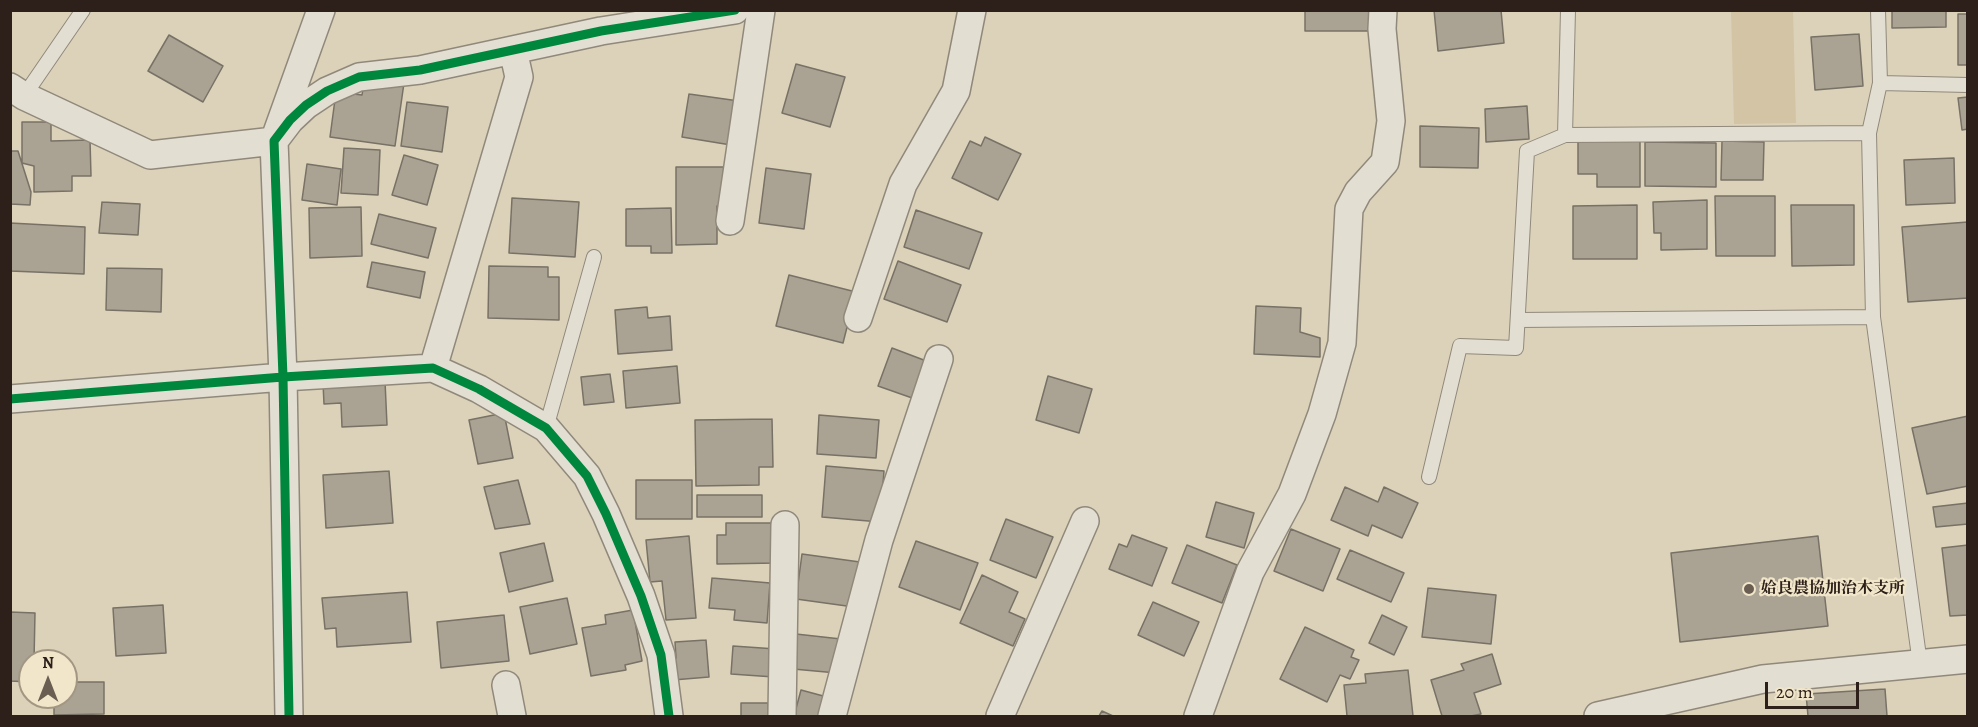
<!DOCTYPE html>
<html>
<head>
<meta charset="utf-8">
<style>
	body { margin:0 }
	#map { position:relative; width:1978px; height:727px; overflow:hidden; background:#dcd2ba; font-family:Alegreya,serif }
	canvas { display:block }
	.frame { position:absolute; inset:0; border:12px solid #2d201a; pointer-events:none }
	.north { position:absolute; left:18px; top:649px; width:60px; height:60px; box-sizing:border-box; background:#f1e6c9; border:2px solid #a39783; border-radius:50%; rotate:0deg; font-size:16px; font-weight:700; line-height:24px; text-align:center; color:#2d201a }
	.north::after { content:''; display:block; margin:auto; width:21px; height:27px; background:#6a5e52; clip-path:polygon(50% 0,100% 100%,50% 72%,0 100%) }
	.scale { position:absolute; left:1765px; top:682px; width:94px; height:27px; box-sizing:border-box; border:3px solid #2d201a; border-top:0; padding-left:8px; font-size:18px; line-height:21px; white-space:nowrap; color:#2d201a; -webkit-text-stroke:4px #f1e6c9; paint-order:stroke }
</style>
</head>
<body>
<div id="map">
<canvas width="1978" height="727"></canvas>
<div class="frame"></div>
<div class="north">N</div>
<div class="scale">20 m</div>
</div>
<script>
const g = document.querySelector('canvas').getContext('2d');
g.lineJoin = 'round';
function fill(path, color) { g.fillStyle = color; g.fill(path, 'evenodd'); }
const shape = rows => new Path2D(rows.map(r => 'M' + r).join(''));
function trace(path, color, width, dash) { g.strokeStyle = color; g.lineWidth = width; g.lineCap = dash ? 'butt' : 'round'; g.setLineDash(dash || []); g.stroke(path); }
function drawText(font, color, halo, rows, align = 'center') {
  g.font = font + ' Alegreya,"Noto Serif JP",serif'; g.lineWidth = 4.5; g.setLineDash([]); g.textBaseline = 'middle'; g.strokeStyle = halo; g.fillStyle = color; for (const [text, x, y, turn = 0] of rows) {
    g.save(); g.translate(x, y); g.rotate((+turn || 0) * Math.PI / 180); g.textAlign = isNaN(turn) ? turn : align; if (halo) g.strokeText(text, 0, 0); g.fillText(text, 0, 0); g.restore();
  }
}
fill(shape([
	[1731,11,1793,11,1796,123,1734,124]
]), '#d2c4a5');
const building = shape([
	[1305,10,1373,10,1373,31,1305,31,1305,10],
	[1434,10,1501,10,1504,43,1438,51,1434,10],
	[1892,10,1946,10,1946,27,1892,28,1892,10],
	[1958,14,1968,14,1968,65,1958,65,1958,14],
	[1859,34,1863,86,1815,90,1811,37,1859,34],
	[169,35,223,66,203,102,148,71,169,35],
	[796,64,845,77,830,127,782,113,796,64],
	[366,71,405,76,395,146,330,137,336,92,362,95,366,71],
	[689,94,739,101,731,145,682,137,689,94],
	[1968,97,1968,129,1962,130,1958,98,1968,97],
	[407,102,448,107,442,152,401,146,407,102],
	[1527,106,1529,139,1486,142,1485,109,1527,106],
	[22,122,51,122,51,141,90,140,91,176,72,176,72,191,34,192,34,166,22,163,22,122],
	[1420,126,1479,128,1478,168,1420,167,1420,126],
	[985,137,1021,154,998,200,952,178,970,141,981,146,985,137],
	[1578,139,1640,139,1640,187,1597,187,1597,174,1578,174,1578,139],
	[1722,141,1764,142,1763,180,1721,180,1722,141],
	[1645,142,1716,143,1716,187,1645,186,1645,142],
	[344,148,380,150,378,195,341,193,344,148],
	[10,151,18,151,31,192,30,205,10,204,10,151],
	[404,155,438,165,427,205,392,195,404,155],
	[1954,158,1955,203,1906,205,1904,160,1954,158],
	[307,164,341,169,337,205,302,200,307,164],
	[676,167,728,167,728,206,717,206,717,244,676,245,676,167],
	[766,168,811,174,804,229,759,223,766,168],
	[1715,196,1775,196,1775,256,1716,256,1715,196],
	[512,198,579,202,575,257,509,253,512,198],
	[1707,200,1707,249,1661,250,1661,233,1654,233,1653,202,1707,200],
	[102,202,140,204,138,235,99,233,102,202],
	[1637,205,1637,259,1573,259,1573,206,1637,205],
	[1791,205,1854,205,1854,265,1792,266,1791,205],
	[361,207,362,256,310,258,309,208,361,207],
	[671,208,672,253,651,253,651,246,626,246,626,209,671,208],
	[916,210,982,233,969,269,904,247,916,210],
	[379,214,436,228,428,258,371,244,379,214],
	[1968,222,1968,298,1908,302,1902,227,1968,222],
	[10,223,85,227,84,274,10,271,10,223],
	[898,261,961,285,947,322,884,299,898,261],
	[372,262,425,272,420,298,367,287,372,262],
	[489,266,548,267,548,277,559,277,559,320,488,318,489,266],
	[107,268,162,269,161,312,106,310,107,268],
	[789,275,856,292,843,343,776,326,789,275],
	[1256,306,1301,308,1300,332,1320,338,1320,357,1254,354,1256,306],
	[647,307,648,318,670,316,672,350,618,354,615,310,647,307],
	[892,348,929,362,915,399,878,386,892,348],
	[677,366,680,403,626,408,623,371,677,366],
	[610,374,614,402,584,405,581,377,610,374],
	[1048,376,1092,389,1079,433,1036,420,1048,376],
	[385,381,387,425,342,427,341,403,324,404,323,383,385,381],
	[504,413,513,458,478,464,469,420,504,413],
	[819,415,879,420,876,458,817,454,819,415],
	[1968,416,1968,486,1927,494,1912,428,1968,416],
	[772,419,773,467,759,467,759,485,696,486,695,420,772,419],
	[826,466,884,471,880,522,822,517,826,466],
	[389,471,393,523,326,528,323,475,389,471],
	[518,480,530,524,495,529,484,487,518,480],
	[636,480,692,480,692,519,636,519,636,480],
	[1345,487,1378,502,1384,487,1418,503,1402,538,1372,525,1368,536,1331,520,1345,487],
	[697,495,762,495,762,517,697,517,697,495],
	[1216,502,1254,513,1244,548,1206,537,1216,502],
	[1968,503,1968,524,1936,527,1933,507,1968,503],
	[1006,519,1053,537,1036,578,990,560,1006,519],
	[726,523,777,523,777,563,717,564,717,535,726,535,726,523],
	[1291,529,1340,549,1323,591,1274,571,1291,529],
	[1132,535,1167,548,1152,586,1109,569,1119,544,1127,547,1132,535],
	[689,536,696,618,666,620,662,581,650,582,646,540,689,536],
	[1818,536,1828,626,1680,642,1671,553,1818,536],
	[916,541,978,563,960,610,899,587,916,541],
	[544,543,553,581,509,592,500,553,544,543],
	[1187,545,1237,565,1222,603,1172,583,1187,545],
	[1968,545,1968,615,1950,616,1942,548,1968,545],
	[1350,550,1404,573,1391,602,1337,579,1350,550],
	[802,554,860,562,854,607,796,599,802,554],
	[982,575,1018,592,1009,612,1025,619,1013,646,960,623,982,575],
	[712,578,770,583,767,623,734,620,735,610,709,608,712,578],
	[1428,588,1496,595,1491,644,1422,637,1428,588],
	[407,592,411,642,337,647,336,628,325,629,322,598,407,592],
	[567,598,577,644,530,654,520,607,567,598],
	[1153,602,1199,622,1184,656,1138,635,1153,602],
	[163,605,166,653,116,656,113,608,163,605],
	[633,610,642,661,625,665,626,670,591,676,582,628,606,624,605,615,633,610],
	[10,612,35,613,34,661,30,661,30,682,10,681,10,612],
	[504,615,509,661,441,668,437,622,504,615],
	[1382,615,1407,627,1394,655,1369,643,1382,615],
	[1305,627,1354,650,1351,657,1359,660,1350,679,1340,675,1327,702,1280,679,1305,627],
	[796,634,841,639,837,673,793,669,796,634],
	[706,640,709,677,673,680,671,658,676,658,675,642,706,640],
	[733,646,776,649,774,677,731,674,733,646],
	[1492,654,1501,684,1474,693,1481,714,1471,716,1442,716,1431,680,1464,670,1461,664,1492,654],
	[1408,670,1413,716,1347,716,1344,685,1366,683,1365,674,1408,670],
	[66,682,104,682,104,714,54,715,54,697,66,697,66,682],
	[1885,689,1887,716,1808,716,1806,694,1885,689],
	[801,690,827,697,821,716,794,716,801,690],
	[741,703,768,703,768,716,741,716,741,703],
	[1102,711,1113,716,1099,716,1102,711]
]);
fill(building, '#aaa393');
trace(building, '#787165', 1.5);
const lane = shape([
	[1878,10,1880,83,1869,133,1873,317,1920,664],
	[1880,83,1968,85],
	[24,96,83,10],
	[1565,135,1869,133],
	[1518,320,1873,317],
	[546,428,594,257],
	[1429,477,1460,346,1516,348,1527,151,1565,135,1568,10]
]);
const street = shape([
	[10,87,24,96,150,155,274,141,321,10],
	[730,221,761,10],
	[858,318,903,184,956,91,972,10],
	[433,368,519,77,513,50],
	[10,399,283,377,433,368,479,389,546,428,587,476,606,514,641,596,661,655,669,716],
	[506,685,512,716],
	[289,716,283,377,274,141,290,120,306,105,327,91,359,77,420,70,601,31,735,10],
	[782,716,785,525],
	[832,716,879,540,939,359],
	[1000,716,1085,521],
	[1198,716,1250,572,1292,494,1322,414,1342,343,1349,209,1358,192,1385,162,1391,121,1382,29,1383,10],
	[1598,716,1763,679,1968,659]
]);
trace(lane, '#90897b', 16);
trace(street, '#90897b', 30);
trace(lane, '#e3ded2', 14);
trace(street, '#e3ded2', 27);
trace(shape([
	[10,399,283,377,433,368,479,389,546,428,587,476,606,514,641,596,661,655,669,716],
	[289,716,283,377,274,141,290,120,306,105,327,91,359,77,420,70,601,31,735,10]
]), '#00873e', 9);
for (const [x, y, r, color] of [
	[1749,589,6,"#6a5e52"]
]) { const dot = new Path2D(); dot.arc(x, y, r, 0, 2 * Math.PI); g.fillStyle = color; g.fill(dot); trace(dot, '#f1e6c9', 2); }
drawText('bold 16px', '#2d201a', '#f1e6c9', [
	["姶良農協加治木支所",1761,589]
], 'left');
</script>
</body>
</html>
